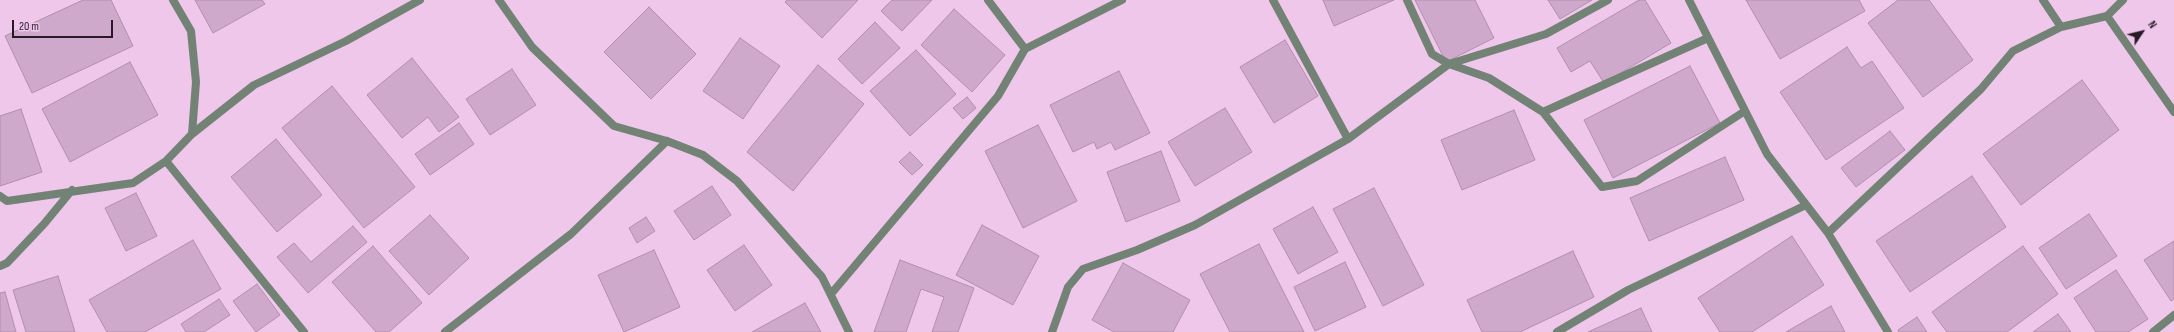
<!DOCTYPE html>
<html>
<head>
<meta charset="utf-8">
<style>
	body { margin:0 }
	#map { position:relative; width:2174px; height:332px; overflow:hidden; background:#eec7ea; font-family:"Sofia Sans Condensed",sans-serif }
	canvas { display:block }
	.north { position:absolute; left:2122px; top:12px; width:40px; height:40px; -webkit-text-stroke:3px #eec7ea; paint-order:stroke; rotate:55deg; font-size:11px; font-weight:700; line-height:16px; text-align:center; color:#271926 }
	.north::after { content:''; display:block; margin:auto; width:14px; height:18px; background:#271926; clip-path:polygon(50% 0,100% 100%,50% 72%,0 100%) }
	.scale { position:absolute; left:12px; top:20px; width:101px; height:18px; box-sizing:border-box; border:2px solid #271926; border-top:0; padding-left:5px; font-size:12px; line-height:14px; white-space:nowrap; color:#271926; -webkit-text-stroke:3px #eec7ea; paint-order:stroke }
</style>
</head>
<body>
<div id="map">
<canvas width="2174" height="332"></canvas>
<div class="north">N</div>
<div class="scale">20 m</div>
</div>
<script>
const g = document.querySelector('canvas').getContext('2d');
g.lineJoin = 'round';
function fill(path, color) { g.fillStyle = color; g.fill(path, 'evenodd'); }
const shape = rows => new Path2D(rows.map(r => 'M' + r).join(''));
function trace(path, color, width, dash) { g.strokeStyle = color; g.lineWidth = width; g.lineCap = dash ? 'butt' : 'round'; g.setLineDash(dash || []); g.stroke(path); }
const building = shape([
	[83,0,111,0,133,46,32,93,5,36,83,0],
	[195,0,262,0,265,4,213,33,195,0],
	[787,0,858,0,822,38,785,2,787,0],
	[892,0,932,0,902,31,881,11,892,0],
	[1323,0,1394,0,1334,26,1323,0],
	[1415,0,1475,0,1494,38,1446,62,1415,0],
	[1548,0,1592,0,1560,19,1548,0],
	[1639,0,1645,0,1671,43,1604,83,1590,61,1571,72,1557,48,1639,0],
	[1746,0,1859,0,1865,11,1780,59,1746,0],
	[1898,0,1929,0,1973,60,1923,97,1868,23,1898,0],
	[649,7,696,54,651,99,604,52,649,7],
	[954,9,1005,55,972,92,921,45,954,9],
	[875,22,900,48,862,84,838,59,875,22],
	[740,38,780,66,743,119,703,91,740,38],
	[1285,40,1318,96,1274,123,1240,67,1285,40],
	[1847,47,1861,68,1872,61,1904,108,1826,160,1780,92,1847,47],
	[916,50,956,94,910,136,870,91,916,50],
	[412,58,459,117,439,132,428,117,402,138,367,95,412,58],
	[130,62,158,115,70,162,42,109,130,62],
	[818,65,864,104,793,191,747,152,818,65],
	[1690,66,1720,123,1613,178,1584,120,1690,66],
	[512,69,536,105,490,135,466,99,512,69],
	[1119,71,1150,133,1115,150,1111,142,1097,149,1094,142,1073,152,1050,105,1119,71],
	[2082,80,2119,130,2021,205,1983,154,2082,80],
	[332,86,415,187,364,228,282,128,332,86],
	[967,97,976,108,963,119,953,108,967,97],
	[1225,108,1252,152,1195,186,1168,142,1225,108],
	[21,109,42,172,0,186,0,116,21,109],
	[1514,110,1535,160,1462,190,1441,140,1514,110],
	[459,123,474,144,430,175,415,154,459,123],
	[1038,125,1077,201,1023,228,985,151,1038,125],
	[1890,131,1905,150,1856,187,1841,168,1890,131],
	[276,139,322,195,277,232,231,177,276,139],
	[1161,151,1180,201,1126,222,1107,172,1161,151],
	[910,152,923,165,912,175,899,162,910,152],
	[1725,157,1744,200,1649,241,1630,198,1725,157],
	[1972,176,2006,227,1910,292,1876,241,1972,176],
	[712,186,731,215,694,240,674,211,712,186],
	[1374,188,1424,285,1383,306,1333,209,1374,188],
	[136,193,157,236,126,251,105,208,136,193],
	[1313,207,1338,252,1298,274,1273,229,1313,207],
	[2089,214,2117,256,2066,289,2039,248,2089,214],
	[430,215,469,258,429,295,389,251,430,215],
	[646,217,655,231,637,243,629,228,646,217],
	[982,225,1039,256,1013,305,956,275,982,225],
	[353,226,367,242,308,293,277,257,294,243,311,262,353,226],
	[1792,236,1824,285,1752,332,1720,332,1698,298,1792,236],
	[193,240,221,289,145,332,107,332,89,300,193,240],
	[2174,241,2174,299,2171,301,2144,260,2174,241],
	[1259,244,1304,332,1230,332,1200,274,1259,244],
	[744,245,772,285,735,311,707,270,744,245],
	[373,246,422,303,389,332,376,332,332,282,373,246],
	[2023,246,2058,294,2007,332,1947,332,1932,312,2023,246],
	[654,250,680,307,624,332,598,275,654,250],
	[1573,251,1594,297,1520,332,1482,332,1467,300,1573,251],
	[900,260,974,288,958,332,932,332,944,297,921,289,906,332,874,332,900,260],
	[1345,262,1366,307,1315,331,1294,287,1345,262],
	[1123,263,1190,300,1173,332,1114,332,1092,320,1123,263],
	[2116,270,2148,319,2128,332,2096,332,2074,298,2116,270],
	[58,276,75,332,26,332,13,290,58,276],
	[257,284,280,315,256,332,233,301,257,284],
	[5,292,16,332,0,332,0,293,5,292],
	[219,299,230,315,204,332,186,332,181,324,219,299],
	[805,303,821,332,752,332,805,303],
	[1831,306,1845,332,1786,332,1831,306],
	[1641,308,1652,332,1588,332,1641,308],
	[2058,314,2071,332,2033,332,2058,314],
	[1917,317,1927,332,1899,332,1898,330,1917,317]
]);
fill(building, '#cfa9cb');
trace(building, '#b28eaf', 1);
trace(shape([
	[173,0,191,31,196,82,192,134],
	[499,0,532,47,614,126,667,141,703,155,737,181,822,277,849,332],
	[988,0,1025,49],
	[1273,0,1348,139],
	[1407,0,1432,54,1449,64,1489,78,1543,112,1602,187,1637,181,1745,111],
	[1689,0,1767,154,1828,233,1888,332],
	[2043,0,2061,27],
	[2107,16,2174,112],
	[1543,112,1708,38],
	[166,161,304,332],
	[0,196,7,201,133,183,166,161,192,134,254,85,346,41,420,0],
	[1828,233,1981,89,2013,51,2061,27,2107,16,2123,0],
	[0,266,7,263,44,224,72,190],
	[831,294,998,96,1025,49,1122,0],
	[445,332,571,234,667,141],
	[1052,332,1068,287,1083,269,1137,250,1195,225,1348,139,1449,64,1546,34,1608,0],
	[1557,332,1628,290,1806,205],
	[2153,332,2174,315]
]), '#728274', 8);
</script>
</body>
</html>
